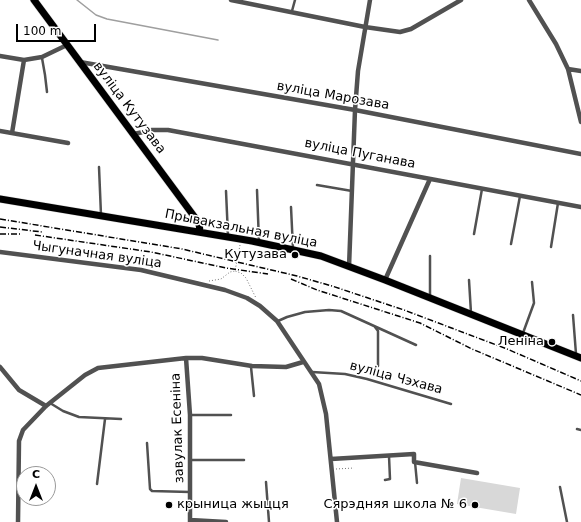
<!DOCTYPE html>
<html>
<head>
<meta charset="utf-8">
<style>
	body { margin:0 }
	#map { position:relative; width:581px; height:522px; overflow:hidden; background:#fff; font-family:"DejaVu Sans",sans-serif }
	canvas { display:block }
	.north { position:absolute; left:16px; top:466px; width:40px; height:40px; box-sizing:border-box; background:#fff; border:1px solid #999; border-radius:50%; rotate:0deg; font-size:11px; font-weight:700; line-height:16px; text-align:center; color:#000 }
	.north::after { content:''; display:block; margin:auto; width:14px; height:18px; background:#000; clip-path:polygon(50% 0,100% 100%,50% 72%,0 100%) }
	.scale { position:absolute; left:16px; top:24px; width:80px; height:18px; box-sizing:border-box; border:2px solid #000; border-top:0; padding-left:5px; font-size:12px; line-height:14px; white-space:nowrap; color:#000; -webkit-text-stroke:3px #fff; paint-order:stroke }
</style>
</head>
<body>
<div id="map">
<canvas width="581" height="522"></canvas>
<div class="north">С</div>
<div class="scale">100 m</div>
</div>
<script>
const g = document.querySelector('canvas').getContext('2d');
g.lineJoin = 'round';
function fill(path, color) { g.fillStyle = color; g.fill(path, 'evenodd'); }
const shape = rows => new Path2D(rows.map(r => 'M' + r).join(''));
function trace(path, color, width, dash) { g.strokeStyle = color; g.lineWidth = width; g.lineCap = dash ? 'butt' : 'round'; g.setLineDash(dash || []); g.stroke(path); }
function drawText(font, color, halo, rows, align = 'center') {
  g.font = font + ' "DejaVu Sans",sans-serif'; g.lineWidth = 3; g.setLineDash([]); g.textBaseline = 'middle'; g.strokeStyle = halo; g.fillStyle = color; for (const [text, x, y, turn = 0] of rows) {
    g.save(); g.translate(x, y); g.rotate((+turn || 0) * Math.PI / 180); g.textAlign = isNaN(turn) ? turn : align; if (halo) g.strokeText(text, 0, 0); g.fillText(text, 0, 0); g.restore();
  }
}
fill(shape([
	[461,478,520,488,516,514,457,504]
]), '#d8d8d8');
trace(shape([
	[77,0,96,15,107,19,218,40]
]), '#9f9f9f', 1.5);
const primary = shape([
	[34,0,199,223,200,232],
	[0,199,252,241,321,256,385,280,581,358]
]);
trace(primary, '#dbdbdb', 8);
trace(shape([
	[240,245,235,271,241,273,246,278,256,298],
	[209,281,221,279,230,272,235,271],
	[336,469,354,468]
]), '#737373', 1, [1, 2]);
trace(shape([
	[292,11,295,0],
	[42,58,45,75,47,92],
	[99,167,101,215],
	[317,185,352,191],
	[257,190,259,242],
	[226,191,228,236],
	[291,207,293,249],
	[474,234,482,189],
	[511,244,520,196],
	[551,247,558,203],
	[469,280,471,313],
	[430,296,430,256],
	[573,315,576,354],
	[278,321,287,317,305,312,329,310,341,311,416,345],
	[375,327,378,331,378,366],
	[523,333,534,303,532,282],
	[251,367,254,396],
	[312,372,345,374,367,379,451,404],
	[50,403,63,411,79,417,121,419],
	[191,415,231,415],
	[577,429,581,430],
	[147,443,150,489,152,491,190,492],
	[190,460,244,460],
	[415,462,417,483],
	[385,480,390,479,389,456],
	[266,482,269,522],
	[97,484,105,419],
	[560,487,567,522]
]), '#515151', 2.5);
trace(shape([
	[231,0,365,27,400,32,411,29,461,0],
	[529,0,556,44,568,69,581,122],
	[0,56,24,60,42,57,67,45],
	[80,62,355,110,581,154],
	[568,69,581,71],
	[0,131,68,143],
	[12,133,24,60],
	[134,134,152,130,168,130,581,207],
	[0,252,141,270,225,290,247,298,260,306,277,321,319,384,326,414,337,522],
	[349,267,355,110,358,71,370,0],
	[385,280,430,179],
	[186,358,190,415,190,522],
	[0,367,19,390,46,406],
	[331,459,414,454,414,462,477,473],
	[190,520,226,522],
	[18,522,19,441,23,430,46,406,85,375,98,368,186,358,202,358,252,366,286,367,303,362]
]), '#515151', 4.5);
trace(primary, '#000', 7);
trace(shape([
	[0,219,182,249,297,276,332,286,404,310,507,349,581,381],
	[0,227,42,232],
	[0,234,21,234],
	[35,235,151,252,226,268,268,274],
	[291,279,317,290,420,323,472,349,581,395]
]), '#000', 1.5, [6, 2, 1, 2]);
for (const [x, y, r, color] of [
	[295,255,4,"#000"],
	[552,342,4,"#000"],
	[169,505,4,"#000"],
	[475,505,4,"#000"]
]) { const dot = new Path2D(); dot.arc(x, y, r, 0, 2 * Math.PI); g.fillStyle = color; g.fill(dot); trace(dot, '#fff', 1.5); }
drawText('13px', '#000', '#fff', [
	["вуліца Марозава",333,96,10],
	["вуліца Кутузава",129,108,53],
	["вуліца Пуганава",360,154,11],
	["Прывакзальная вуліца",241,229,11],
	["Чыгуначная вуліца",97,255,8],
	["вуліца Чэхава",396,378,15],
	["завулак Есеніна",178,428,-92]
]);
drawText('13px', '#000', '#fff', [
	["Кутузава",287,255],
	["Леніна",544,342],
	["крыница жыцця",177,505,"left"],
	["Сярэдняя школа № 6",467,505]
], 'right');
</script>
</body>
</html>
